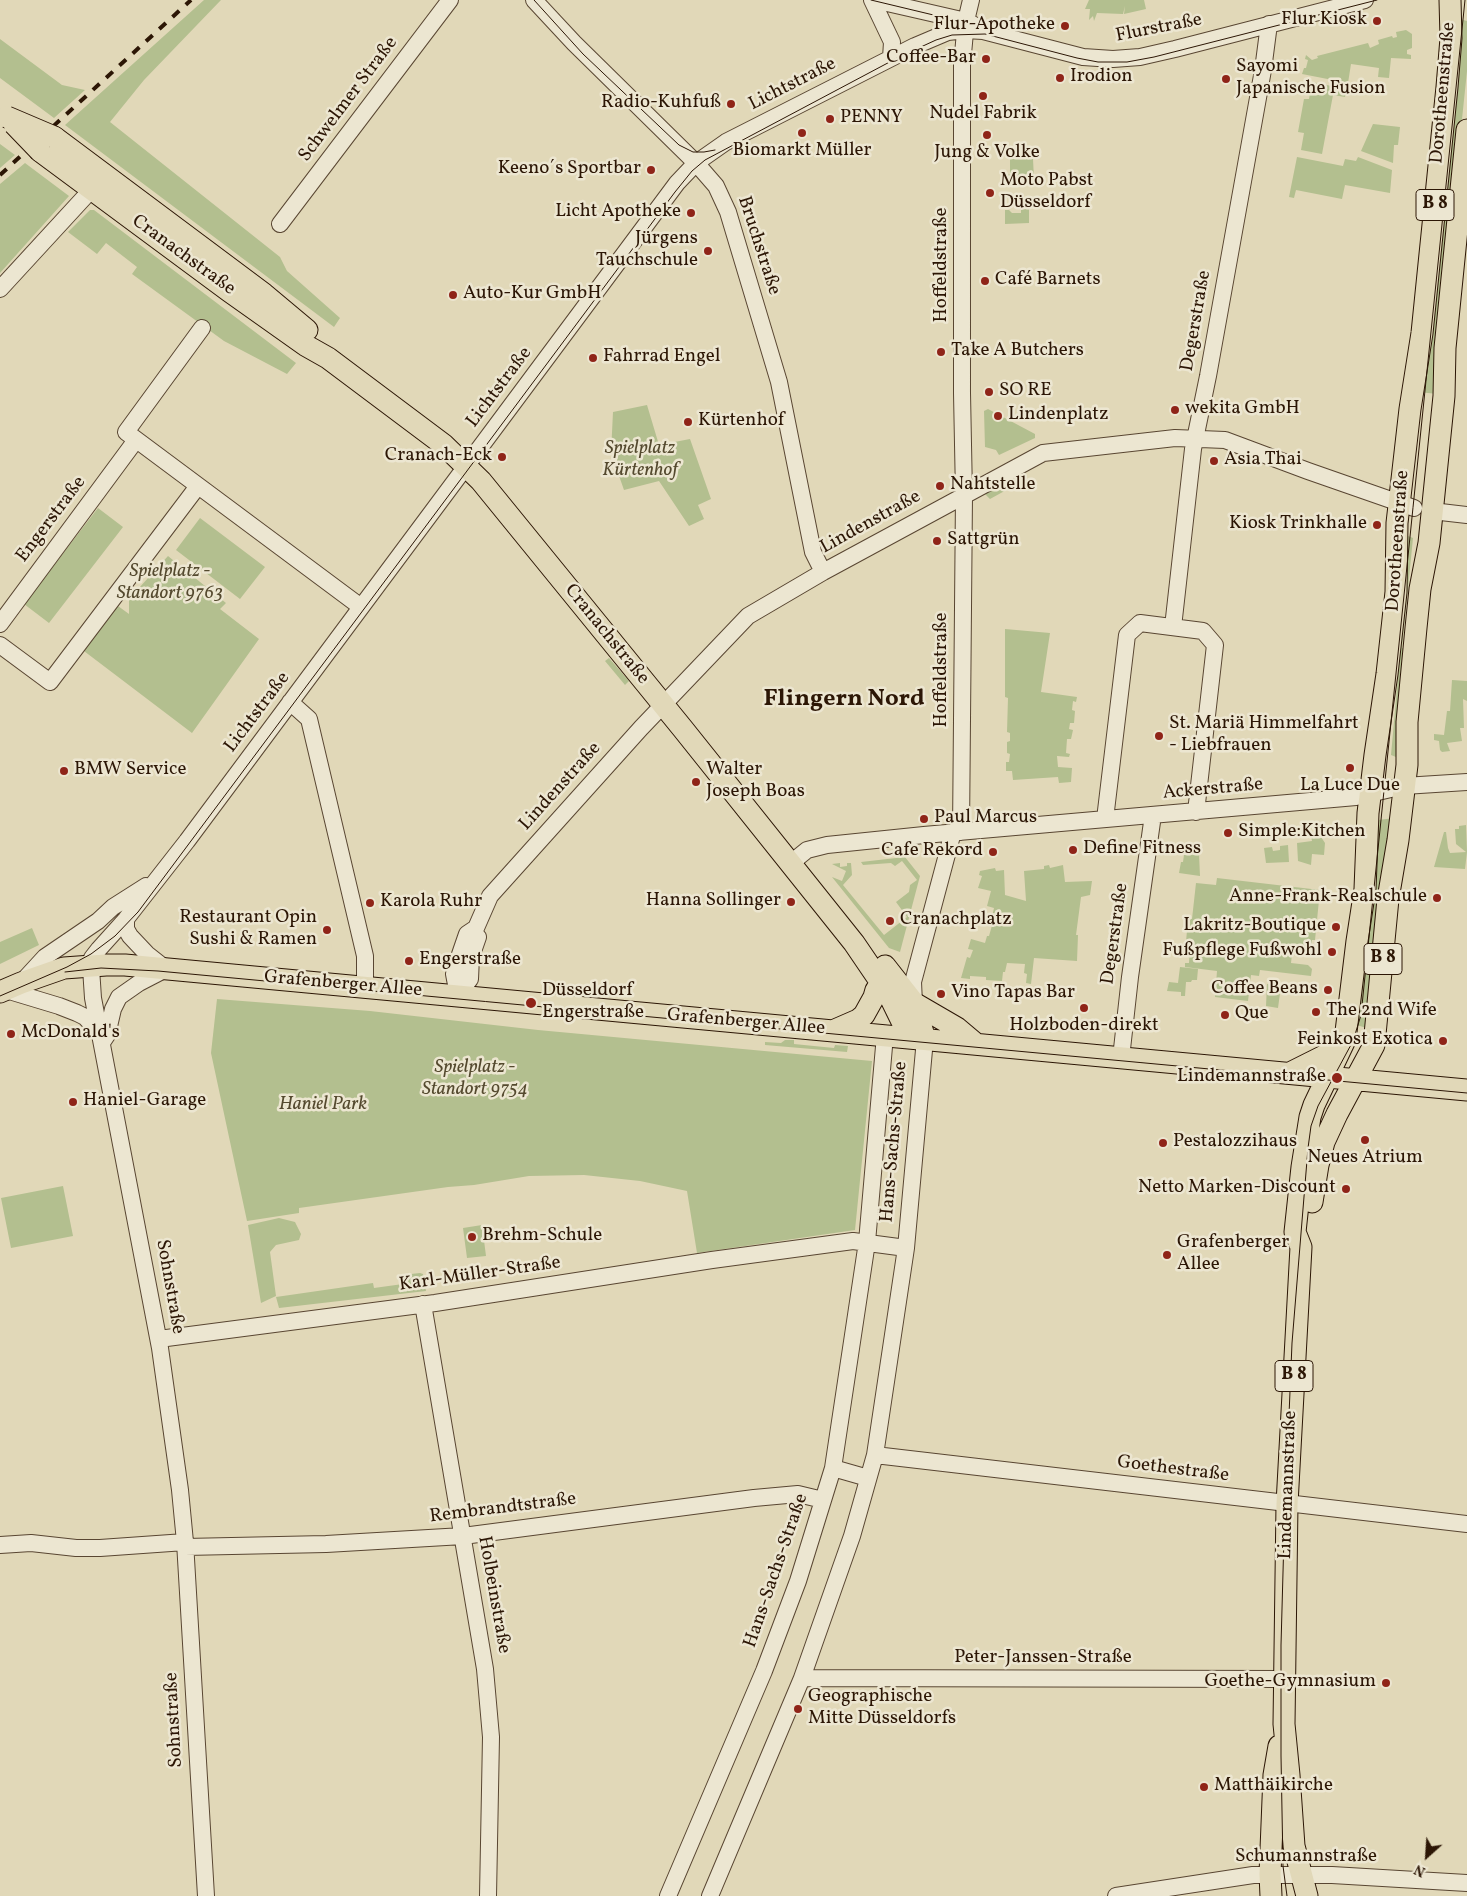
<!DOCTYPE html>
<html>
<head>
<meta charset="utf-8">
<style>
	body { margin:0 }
	#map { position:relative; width:1467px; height:1896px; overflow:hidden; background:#e1d8b8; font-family:Vollkorn,serif }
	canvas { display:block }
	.north { position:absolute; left:1402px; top:1831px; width:50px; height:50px; -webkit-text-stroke:4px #ece6d1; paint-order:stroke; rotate:206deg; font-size:14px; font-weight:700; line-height:20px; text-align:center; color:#2c1605 }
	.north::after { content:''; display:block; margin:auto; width:18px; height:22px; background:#2c1605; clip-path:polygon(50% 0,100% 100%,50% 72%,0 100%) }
</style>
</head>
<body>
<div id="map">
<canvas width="1467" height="1896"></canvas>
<div class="north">N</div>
</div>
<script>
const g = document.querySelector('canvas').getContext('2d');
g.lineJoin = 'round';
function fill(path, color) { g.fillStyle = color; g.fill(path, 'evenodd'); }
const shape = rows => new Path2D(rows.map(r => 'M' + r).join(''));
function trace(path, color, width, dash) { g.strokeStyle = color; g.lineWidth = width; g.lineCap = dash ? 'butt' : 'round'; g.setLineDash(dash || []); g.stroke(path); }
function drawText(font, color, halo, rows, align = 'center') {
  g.font = font + ' Vollkorn,serif'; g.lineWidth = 5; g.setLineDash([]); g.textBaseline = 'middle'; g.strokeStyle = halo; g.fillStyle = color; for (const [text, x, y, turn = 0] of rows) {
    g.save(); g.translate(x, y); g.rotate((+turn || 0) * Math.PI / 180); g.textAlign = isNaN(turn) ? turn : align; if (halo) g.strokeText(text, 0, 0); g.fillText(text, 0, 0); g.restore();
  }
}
fill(shape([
	[204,0,221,0,144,80,110,122,280,257,287,271,340,318,334,327,65,125],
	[1089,0,1144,0,1146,9,1124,14,1125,6,1123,14,1097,13,1094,21,1093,16,1089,20,1090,9,1085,9],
	[1460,19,1467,21,1467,71,1439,341,1438,394,1418,392],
	[1406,30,1412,34,1412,48,1407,50,1407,54,1411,55,1411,59,1391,58,1389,78,1378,77,1379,68,1351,64,1348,83,1302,74,1304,68,1306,68,1308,60,1305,59,1306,55,1312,60,1318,58,1317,56,1368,43,1370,48,1379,44,1378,40,1392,36,1393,38,1397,37,1396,32],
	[0,39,62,85,85,90,54,118,0,78],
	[1312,82,1346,89,1345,97,1333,95,1322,154,1301,150,1304,133,1298,132,1304,99,1309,99],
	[1373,124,1400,127,1398,145,1394,145,1393,163,1361,151],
	[0,144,15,155,0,168],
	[1297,157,1343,166,1345,159,1356,161,1358,157,1392,170,1390,193,1345,185,1342,199,1296,190,1294,198,1289,197],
	[1010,159,1033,159,1034,179,1005,180,1006,175,1010,174],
	[25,163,69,196,0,273,0,184],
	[1021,204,1029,204,1029,223,1005,224,1005,210,1009,210,1012,213,1021,213],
	[90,210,94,210,296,363,287,374,224,341,132,274,137,267,106,243,97,254,68,232],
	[647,405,659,445,690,439,711,499,698,505,704,519,689,526,659,481,624,490,611,453,613,412],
	[988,409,1035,434,1035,438,999,455,996,450,985,447,984,411],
	[1017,474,1021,482,990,499,983,492],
	[98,508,123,527,49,623,24,604],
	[200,518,265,567,240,599,176,550],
	[1408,536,1413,538,1402,648,1408,650,1396,757,1391,755,1398,677,1393,675],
	[168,556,226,603,220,609,259,639,192,733,80,648,118,606,129,614,129,599],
	[1005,629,1050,633,1041,692,1077,697,1076,702,1073,701,1072,710,1075,711,1074,723,1070,723,1069,729,1073,730,1071,739,1067,739,1066,753,1070,754,1069,757,1057,756,1058,767,1072,768,1071,782,1059,783,1058,777,1013,780,1012,771,1006,771,1006,762,1009,762,1010,754,1007,753,1007,742,1010,741,1010,733,1007,732,1008,698,1005,697],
	[609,658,629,681,625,685,605,661],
	[1452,680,1467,681,1467,701,1463,699,1464,728,1460,728,1462,741,1447,743,1450,751,1442,752,1440,750,1439,741,1434,740,1434,734,1444,735,1447,711,1450,711],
	[1395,818,1367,1028,1356,1025,1378,820],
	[1466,825,1467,852,1465,869,1434,867,1444,832,1446,832,1448,848,1450,853,1466,852,1456,844,1455,829,1459,829,1459,826],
	[1311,836,1321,837,1325,843,1324,855,1312,854,1311,865,1298,861,1297,843,1312,841],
	[1288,845,1289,862,1266,863,1264,848,1272,847,1273,851,1280,850,1280,846],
	[1199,854,1200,876,1179,873,1181,862,1183,862,1184,855],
	[905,857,920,876,900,952,889,948,832,877,842,881,846,871,832,864,840,863,840,867,847,866,847,863,851,863,852,875,843,885,884,935,907,917,896,902,909,892,910,885,917,880,902,861,895,866,891,863,863,865,861,862],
	[1049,865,1050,868,1063,865,1065,882,1092,881,1090,895,1081,897,1076,935,1078,935,1077,961,1034,958,1031,984,1026,983,1027,974,1024,973,1025,964,1007,963,1005,972,1003,972,1002,981,986,980,986,977,970,976,970,979,961,978,967,957,970,958,973,950,968,949,971,939,985,943,987,936,989,936,993,922,991,921,994,908,987,906,991,891,978,888,982,876,979,875,980,871,995,868,996,871,1004,870,1005,895,1026,901,1024,871,1044,869,1044,866],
	[1217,878,1320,890,1315,940,1312,940,1311,948,1297,946,1296,954,1292,954,1291,963,1308,965,1312,969,1311,976,1260,970,1259,976,1251,975,1248,1001,1215,997,1217,971,1185,967,1185,963,1189,963,1190,948,1188,948,1188,943,1186,942,1188,919,1192,919,1196,883,1216,885],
	[32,928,39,945,0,964,0,942],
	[1180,967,1198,969,1197,980,1192,980,1191,982,1186,982,1185,996,1181,996,1181,992,1167,991,1169,982,1178,983],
	[1267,984,1281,986,1278,1008,1266,1006],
	[217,999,370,1011,538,1030,872,1061,855,1230,697,1253,687,1191,640,1181,584,1175,529,1176,474,1185,448,1187,299,1208,299,1213,247,1221,211,1053],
	[785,1040,794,1040,794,1044,834,1048,835,1045,848,1046,847,1052,765,1045,765,1042,781,1043],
	[63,1186,73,1236,11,1248,1,1198],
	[279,1218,295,1222,301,1234,299,1240,276,1245,270,1252,276,1296,261,1303,248,1225],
	[482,1225,486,1256,467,1258,463,1228],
	[420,1273,423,1274,426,1291,279,1308,276,1297,373,1283,374,1288,403,1284,402,1275]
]), '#b3bf8f');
const minor = shape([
	[534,0,574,43,696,163,716,186,728,212,779,382,813,552,823,572],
	[872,0,892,42,891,58],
	[874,0,966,21,974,25],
	[280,224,450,0],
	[0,289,92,189],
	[202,328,126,432,361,607],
	[1432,511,1467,515],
	[0,624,136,440],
	[1173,627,1193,449,1208,376,1263,70,1269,24],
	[0,645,50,682,198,486],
	[290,702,309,719,365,956,365,987],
	[1105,819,1127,635,1140,623,1203,631,1215,645,1196,812],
	[961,832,964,495,962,393,962,65,966,21,971,0],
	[791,863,807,850,827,845,924,835,1356,797,1404,786,1467,782],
	[22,982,45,957,98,921,113,907,146,886],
	[6,990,59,1006,77,1013,85,1017,100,1033],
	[458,995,454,974,457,963,467,934,476,928,490,896,641,728,748,616,823,572,1043,453,1175,438,1225,440,1308,471,1414,508],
	[458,995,470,979,471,957,478,937],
	[914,1003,913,982,953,832],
	[103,1041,107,1035,113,1009,119,997,139,983,166,969,147,954,130,936,126,929,126,919],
	[1121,1058,1130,977,1153,815],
	[423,1304,485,1669,491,1737,488,1896],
	[159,1339,435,1303,712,1260,853,1241,906,1248],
	[875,1455,1467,1524],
	[833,1468,868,1478],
	[0,1545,31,1543,76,1548,100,1548,185,1542],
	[185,1547,326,1544,463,1536,754,1498,798,1494,823,1500],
	[802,1678,1284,1679],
	[206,1896,185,1542,180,1490,160,1348,93,998,91,968,92,958,99,949,126,919,187,841,677,183,696,163,726,142,915,46,948,32,965,30,983,31,1083,57,1113,59,1140,57,1175,49,1365,0],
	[668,1896,764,1671,798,1581,833,1468,867,1242,885,1035],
	[710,1896,802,1678,852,1536,875,1455,906,1248,925,1039],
	[1116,1896,1253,1875,1332,1875,1467,1883]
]);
const major = shape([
	[54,137,264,294,307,330],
	[40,151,229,291,305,345,328,358,444,445,481,481,683,729,854,943,888,993,910,1038],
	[885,966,914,1003,925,1039],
	[0,992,21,983,64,968,106,965,125,965,1467,1090],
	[914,1003,957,1028,976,1044],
	[835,1030,858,1020,864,1015,874,997,876,990],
	[1290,1073,1324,1056,1343,1042],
	[1312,1202,1318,1165,1324,1142,1337,1114,1374,1045,1388,899,1398,840,1407,765,1407,722,1416,628,1420,589,1429,543,1444,396,1445,348,1467,130],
	[1271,1896,1270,1874,1274,1775,1279,1746],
	[1307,1896,1294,1846,1289,1775,1284,1724,1287,1504,1301,1247,1295,1232,1302,1167,1310,1117,1314,1105,1345,1040,1357,941,1365,889,1368,813,1375,755,1387,674,1396,592,1397,523,1410,409,1422,333,1447,87,1451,38,1450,0]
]);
trace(minor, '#594632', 18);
trace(major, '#2c1605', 23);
trace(minor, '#ece6d1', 16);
trace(major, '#e1d8b8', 21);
trace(shape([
	[534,0,583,54,679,145,693,152,704,152,715,150],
	[871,0,996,30],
	[65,972,101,968,158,971,1467,1093],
	[0,996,67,967,91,954,115,936,138,912,675,192,692,171,705,160,899,57,936,40,952,35,985,34,1077,58,1098,62,1127,62,1154,57,1377,0],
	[1287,1896,1283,1866,1281,1756,1281,1645,1284,1536,1292,1343,1308,1148,1311,1126,1318,1106,1353,1041,1361,1015,1465,0]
]), '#2c1605', 1);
trace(shape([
	[0,175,191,0]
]), '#2c1605', 4, [9, 9]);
const majorBridge = shape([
	[7,117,54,137],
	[14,124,40,151]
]);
trace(majorBridge, '#2c1605', 23, []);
trace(majorBridge, '#e1d8b8', 21);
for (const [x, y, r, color] of [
	[1377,21,5,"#8f2418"],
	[1065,26,5,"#8f2418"],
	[986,59,5,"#8f2418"],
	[1060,78,5,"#8f2418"],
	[1226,79,5,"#8f2418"],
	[983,96,5,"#8f2418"],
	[731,104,5,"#8f2418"],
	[830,119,5,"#8f2418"],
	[802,133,5,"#8f2418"],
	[987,135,5,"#8f2418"],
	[651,170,5,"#8f2418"],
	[990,193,5,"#8f2418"],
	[691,213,5,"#8f2418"],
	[708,251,5,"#8f2418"],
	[985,281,5,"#8f2418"],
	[453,295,5,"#8f2418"],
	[941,352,5,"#8f2418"],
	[593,358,5,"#8f2418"],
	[989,392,5,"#8f2418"],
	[1175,410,5,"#8f2418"],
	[998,416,5,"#8f2418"],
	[688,422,5,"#8f2418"],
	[502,457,5,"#8f2418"],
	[1214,461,5,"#8f2418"],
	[940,486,5,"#8f2418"],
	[1377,525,5,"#8f2418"],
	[937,541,5,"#8f2418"],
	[1159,736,5,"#8f2418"],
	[1350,768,5,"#8f2418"],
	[64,771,5,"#8f2418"],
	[696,782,5,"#8f2418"],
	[924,819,5,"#8f2418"],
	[1228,833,5,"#8f2418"],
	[1073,850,5,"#8f2418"],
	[993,852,5,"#8f2418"],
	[1437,898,5,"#8f2418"],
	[791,902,5,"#8f2418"],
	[370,903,5,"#8f2418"],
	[890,921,5,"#8f2418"],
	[1336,927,5,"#8f2418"],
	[327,930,5,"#8f2418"],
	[1332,952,5,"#8f2418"],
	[409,961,5,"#8f2418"],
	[1328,990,5,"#8f2418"],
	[941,994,5,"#8f2418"],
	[531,1003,6,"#8f2418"],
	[1084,1008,5,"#8f2418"],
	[1316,1012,5,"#8f2418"],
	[1225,1015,5,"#8f2418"],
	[11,1034,5,"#8f2418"],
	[1443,1041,5,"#8f2418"],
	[1337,1078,6,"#8f2418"],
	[73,1102,5,"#8f2418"],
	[1365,1140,5,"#8f2418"],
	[1163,1143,5,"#8f2418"],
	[1346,1189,5,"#8f2418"],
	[472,1237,5,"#8f2418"],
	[1167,1255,5,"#8f2418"],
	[1386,1683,5,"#8f2418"],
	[798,1709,5,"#8f2418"],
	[1204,1787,5,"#8f2418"]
]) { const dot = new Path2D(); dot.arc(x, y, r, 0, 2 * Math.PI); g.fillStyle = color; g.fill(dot); trace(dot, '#ece6d1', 2); }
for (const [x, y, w] of [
	[1435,205,38],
	[1383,959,38],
	[1294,1376,38]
]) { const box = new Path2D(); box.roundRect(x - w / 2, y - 15.5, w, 31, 4); g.fillStyle = '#ece6d1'; g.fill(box); trace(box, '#2c1605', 1); }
drawText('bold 18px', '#2c1605', null, [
	["B 8",1435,205],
	["B 8",1383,959],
	["B 8",1294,1376]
]);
drawText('19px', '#2c1605', '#ece6d1', [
	["Flur Kiosk",1367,21,"right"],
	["Flur-Apotheke",1055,26,"right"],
	["Coffee-Bar",976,59,"right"],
	["Sayomi",1236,68],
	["Japanische Fusion",1236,90],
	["Irodion",1070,78],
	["Radio-Kuhfuß",721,104,"right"],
	["Nudel Fabrik",983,115,"center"],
	["PENNY",840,119],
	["Biomarkt Müller",802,152,"center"],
	["Jung & Volke",987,154,"center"],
	["Keeno´s Sportbar",641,170,"right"],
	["Moto Pabst",1000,182],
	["Düsseldorf",1000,204],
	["Licht Apotheke",681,213,"right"],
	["Jürgens",698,240,"right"],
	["Tauchschule",698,262,"right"],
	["Café Barnets",995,281],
	["Auto-Kur GmbH",463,295],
	["Take A Butchers",951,352],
	["Fahrrad Engel",603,358],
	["SO RE",999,392],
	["wekita GmbH",1185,410],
	["Lindenplatz",1008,416],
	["Kürtenhof",698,422],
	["Cranach-Eck",492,457,"right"],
	["Asia Thai",1224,461],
	["Nahtstelle",950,486],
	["Kiosk Trinkhalle",1367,525,"right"],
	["Sattgrün",947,541],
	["St. Mariä Himmelfahrt",1169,725],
	["- Liebfrauen",1169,747],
	["BMW Service",74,771],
	["Walter",706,771],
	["Joseph Boas",706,793],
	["La Luce Due",1350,787,"center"],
	["Paul Marcus",934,819],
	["Simple:Kitchen",1238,833],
	["Define Fitness",1083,850],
	["Cafe Rekord",983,852,"right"],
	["Anne-Frank-Realschule",1427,898,"right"],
	["Hanna Sollinger",781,902,"right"],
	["Karola Ruhr",380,903],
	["Restaurant Opin",317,919,"right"],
	["Sushi & Ramen",317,941,"right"],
	["Cranachplatz",900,921],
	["Lakritz-Boutique",1326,927,"right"],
	["Fußpflege Fußwohl",1322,952,"right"],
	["Engerstraße",419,961],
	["Coffee Beans",1318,990,"right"],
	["Düsseldorf",542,992],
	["Engerstraße",542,1014],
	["Vino Tapas Bar",951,994],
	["The 2nd Wife",1326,1012],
	["Que",1235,1015],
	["Holzboden-direkt",1084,1027,"center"],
	["McDonald's",21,1034],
	["Feinkost Exotica",1433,1041,"right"],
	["Lindemannstraße",1326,1078,"right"],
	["Haniel-Garage",83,1102],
	["Pestalozzihaus",1173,1143],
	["Neues Atrium",1365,1159,"center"],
	["Netto Marken-Discount",1336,1189,"right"],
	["Brehm-Schule",482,1237],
	["Grafenberger",1177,1244],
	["Allee",1177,1266],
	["Goethe-Gymnasium",1376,1683,"right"],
	["Geographische",808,1698],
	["Mitte Düsseldorfs",808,1720],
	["Matthäikirche",1214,1787]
], 'left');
drawText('19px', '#2c1605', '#ece6d1', [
	["Flurstraße",1159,29,-11],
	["Lichtstraße",793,85,-27],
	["Dorotheenstraße",1444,93,-85],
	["Schwelmer Straße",349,100,-53],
	["Bruchstraße",758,246,72],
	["Cranachstraße",183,256,36],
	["Hoffeldstraße",943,265,-90],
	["Degerstraße",1197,321,-80],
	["Lichtstraße",500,388,-53],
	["Engerstraße",52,520,-53],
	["Lindenstraße",871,523,-29],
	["Dorotheenstraße",1399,541,-86],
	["Cranachstraße",606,635,51],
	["Hoffeldstraße",943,670,-90],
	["Lichtstraße",258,713,-53],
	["Lindenstraße",561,787,-48],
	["Ackerstraße",1213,790,-5],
	["Degerstraße",1116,934,-82],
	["Grafenberger Allee",343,985,5],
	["Grafenberger Allee",746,1023,5],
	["Hans-Sachs-Straße",895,1142,-85],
	["Karl-Müller-Straße",480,1275,-8],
	["Sohnstraße",169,1287,80],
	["Goethestraße",1173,1470,7],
	["Lindemannstraße",1289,1485,-88],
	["Rembrandtstraße",503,1509,-7],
	["Hans-Sachs-Straße",777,1571,-71],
	["Holbeinstraße",493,1595,80],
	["Peter-Janssen-Straße",1043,1659],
	["Sohnstraße",175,1720,-93],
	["Schumannstraße",1306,1858]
]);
drawText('italic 19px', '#54492e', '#ece6d1', [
	["Spielplatz",640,450],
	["Kürtenhof",640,472],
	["Spielplatz -",170,573],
	["Standort 9763",170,595],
	["Spielplatz -",475,1069],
	["Standort 9754",475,1091],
	["Haniel Park",323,1106]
]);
drawText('bold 24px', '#2c1605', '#ece6d1', [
	["Flingern Nord",844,701]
]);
</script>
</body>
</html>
